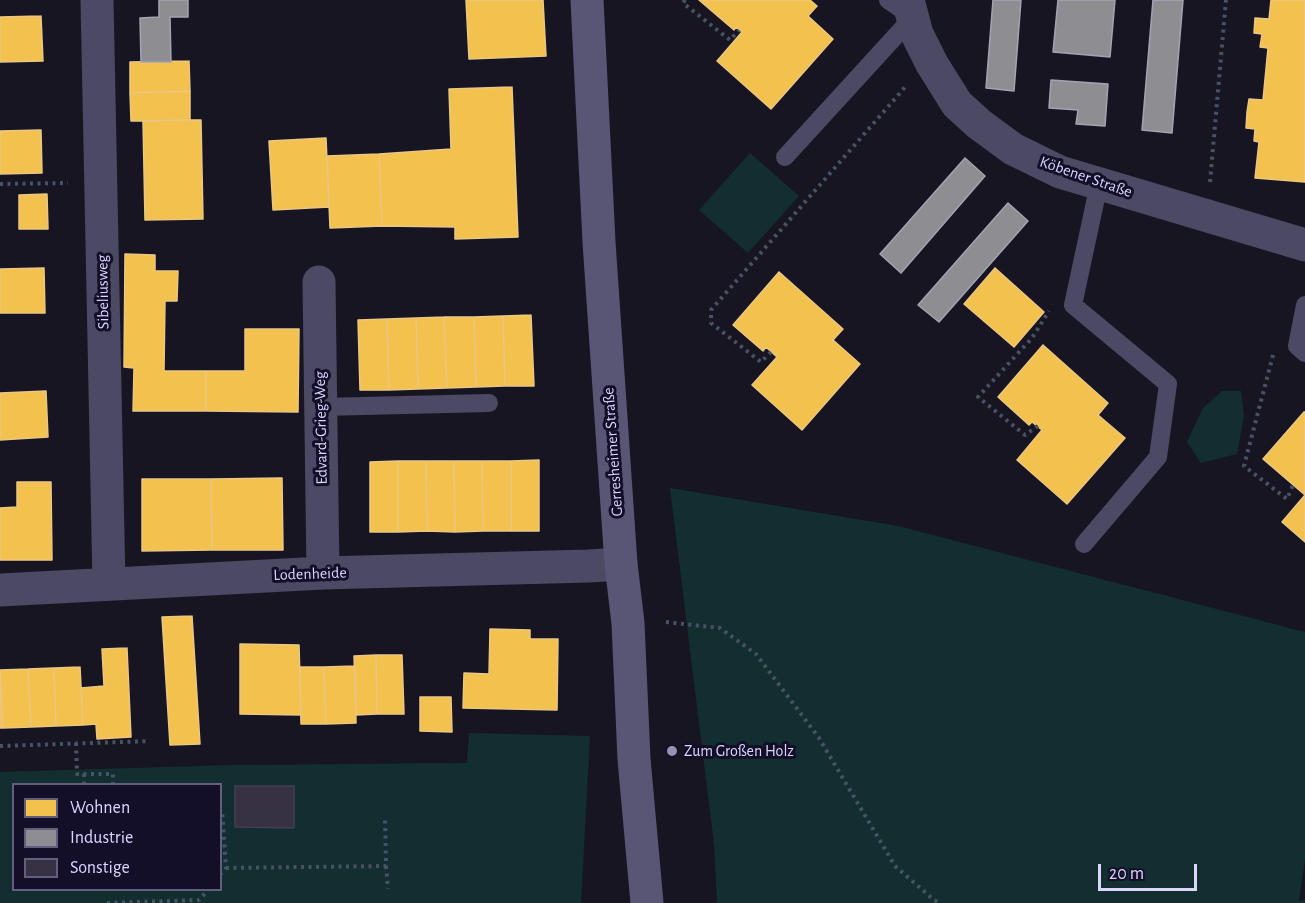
<!DOCTYPE html>
<html>
<head>
<meta charset="utf-8">
<style>
	body { margin:0 }
	#map { position:relative; width:1305px; height:903px; overflow:hidden; background:#181522; font-family:"Alegreya Sans",sans-serif }
	canvas { display:block }
	.legend { position:absolute; left:12px; top:783px; width:210px; height:108px; box-sizing:border-box; background:#140f28; border:2px solid #645e7e; margin:0; padding:8px 10px; list-style:none; font-size:18px; color:#dcd5ff }
	.legend li { display:flex; align-items:center; gap:12px; height:30px }
	.legend b { width:30px; border:2px solid #645e7e }
	.scale { position:absolute; left:1098px; top:864px; width:99px; height:27px; box-sizing:border-box; border:3px solid #dcd5ff; border-top:0; padding-left:8px; font-size:18px; line-height:21px; white-space:nowrap; color:#dcd5ff; -webkit-text-stroke:4px #140f28; paint-order:stroke }
</style>
</head>
<body>
<div id="map">
<canvas width="1305" height="903"></canvas>
<ul class="legend">
<li><b style="height:16px;background:#f2c14e"></b>Wohnen</li>
<li><b style="height:16px;background:#8d8d92"></b>Industrie</li>
<li><b style="height:16px;background:#363244"></b>Sonstige</li>
</ul>
<div class="scale">20 m</div>
</div>
<script>
const g = document.querySelector('canvas').getContext('2d');
g.lineJoin = 'round';
function fill(path, color) { g.fillStyle = color; g.fill(path, 'evenodd'); }
const shape = rows => new Path2D(rows.map(r => 'M' + r).join(''));
function trace(path, color, width, dash) { g.strokeStyle = color; g.lineWidth = width; g.lineCap = dash ? 'butt' : 'round'; g.setLineDash(dash || []); g.stroke(path); }
function drawText(font, color, halo, rows, align = 'center') {
  g.font = font + ' "Alegreya Sans",sans-serif'; g.lineWidth = 6; g.setLineDash([]); g.textBaseline = 'middle'; g.strokeStyle = halo; g.fillStyle = color; for (const [text, x, y, turn = 0] of rows) {
    g.save(); g.translate(x, y); g.rotate((+turn || 0) * Math.PI / 180); g.textAlign = isNaN(turn) ? turn : align; if (halo) g.strokeText(text, 0, 0); g.fillText(text, 0, 0); g.restore();
  }
}
fill(shape([
	[750,153,799,196,748,253,699,210],
	[1222,391,1241,391,1244,416,1237,454,1201,463,1187,442,1203,408],
	[670,488,898,526,1305,632,1305,860,1299,901,1305,900,1305,903,717,903,714,844],
	[469,733,590,736,581,903,0,903,0,772,233,765,467,763],
	[14,784,220,784,220,890,14,890]
]), '#122e30');
const homes = shape([
	[466,0,543,0,546,56,469,59,466,0],
	[699,0,810,0,817,6,808,16,833,39,771,109,717,61,742,32,736,27,734,30,699,0],
	[1271,0,1305,0,1305,182,1255,178,1259,142,1254,141,1255,129,1246,128,1247,112,1249,99,1263,100,1268,48,1260,47,1262,34,1254,33,1255,18,1269,19,1271,0],
	[41,16,43,61,0,62,0,17,41,16],
	[189,61,190,91,130,93,130,62,189,61],
	[512,87,518,237,455,239,455,227,382,226,379,154,451,149,449,89,512,87],
	[190,91,190,120,131,121,130,93,190,91],
	[190,120,201,120,203,219,145,220,143,121,190,120],
	[41,130,42,173,0,174,0,131,41,130],
	[326,138,329,207,273,210,269,141,326,138],
	[379,154,382,226,330,228,327,156,379,154],
	[47,194,48,229,19,229,19,195,47,194],
	[125,254,155,255,155,271,178,271,177,301,165,301,164,371,206,371,206,411,133,411,134,368,124,367,125,254],
	[44,268,45,313,0,313,0,269,44,268],
	[995,268,1044,312,1014,347,964,304,995,268],
	[779,272,843,329,833,340,860,364,802,430,752,385,777,357,766,347,763,351,733,325,779,272],
	[531,315,534,386,505,386,503,316,531,315],
	[503,316,505,386,476,387,474,317,503,316],
	[444,317,447,388,418,389,416,318,444,317],
	[444,317,474,317,476,387,447,388,444,317],
	[416,318,418,389,389,390,387,319,416,318],
	[387,319,389,390,360,390,358,320,387,319],
	[245,329,299,329,298,412,206,411,206,371,245,371,245,329],
	[1043,345,1108,403,1098,415,1125,438,1067,504,1017,460,1042,430,1032,422,1029,425,998,397,1043,345],
	[46,391,48,437,0,440,0,393,46,391],
	[1304,412,1305,412,1305,542,1282,522,1305,495,1263,459,1304,412],
	[539,460,539,531,511,531,511,461,539,460],
	[398,461,426,461,427,531,398,532,398,461],
	[398,461,398,532,370,532,370,462,398,461],
	[426,461,454,461,455,532,427,531,426,461],
	[454,461,482,461,483,531,455,532,454,461],
	[482,461,511,461,511,531,483,531,482,461],
	[282,478,283,550,212,550,211,479,282,478],
	[142,479,211,479,212,550,142,551,142,479],
	[17,482,51,482,52,560,0,560,0,508,17,507,17,482],
	[192,616,200,744,170,745,162,617,192,616],
	[490,629,530,630,530,639,558,639,557,710,463,708,464,673,489,674,490,629],
	[240,644,299,645,301,715,240,714,240,644],
	[127,648,131,737,97,739,96,724,83,725,81,688,104,686,102,649,127,648],
	[376,655,402,655,404,714,377,714,376,655],
	[376,655,377,714,356,715,354,656,376,655],
	[355,666,356,723,326,724,324,667,355,666],
	[80,667,83,725,56,726,54,668,80,667],
	[300,667,324,667,326,724,301,724,300,667],
	[54,668,56,726,31,727,28,669,54,668],
	[28,669,31,727,3,728,0,670,28,669],
	[0,670,3,728,0,728,0,670],
	[420,697,451,697,452,732,420,731,420,697]
]);
fill(homes, '#f2c14e');
trace(homes, '#ebc783', 1.5);
const industry = shape([
	[159,0,188,0,188,17,170,17,171,62,141,62,140,18,159,17,159,0],
	[993,0,1021,0,1014,91,986,88,993,0],
	[1058,0,1115,0,1110,57,1053,52,1058,0],
	[1153,0,1183,0,1172,133,1142,130,1153,0],
	[1051,80,1108,84,1105,126,1076,124,1078,110,1049,108,1051,80],
	[965,158,985,176,901,273,880,254,965,158],
	[1008,203,1028,221,939,322,918,305,1008,203]
]);
fill(industry, '#8d8d92');
trace(industry, '#a5a3b3', 1.5);
const building = shape([
	[235,786,294,786,294,828,235,827,235,786]
]);
fill(building, '#363244');
trace(building, '#453f56', 1.5);
trace(shape([
	[685,0,683,3,730,40,739,30],
	[1210,182,1226,0],
	[0,184,68,183],
	[771,352,761,362,711,323,711,310,906,86],
	[1273,355,1244,466,1287,499,1293,485],
	[1038,426,1025,435,978,397,1032,338,1049,311],
	[666,622,720,628,756,654,819,738,895,866,934,900,940,903],
	[76,743,77,774,113,774,113,784],
	[0,746,150,741],
	[84,774,84,784],
	[386,866,388,889],
	[226,868,386,866,385,817],
	[220,875,226,868,222,810],
	[107,903,199,900,208,890]
]), '#465363', 4, [3, 4.5]);
trace(shape([
	[785,157,913,17,888,0],
	[1305,305,1297,346,1305,353],
	[321,407,489,403],
	[1084,544,1158,457,1168,384,1073,305,1099,184]
]), '#4b4963', 18);
trace(shape([
	[97,0,109,584],
	[908,0,917,34,932,64,957,104,979,124,1013,149,1060,172,1305,245],
	[319,282,323,573],
	[0,590,323,573,589,566,621,564]
]), '#4b4963', 33);
trace(shape([
	[587,0,599,242,621,564,628,623,634,759,647,903]
]), '#595675', 33);
for (const [x, y, r, color] of [
	[672,751,6,"#9792b2"]
]) { const dot = new Path2D(); dot.arc(x, y, r, 0, 2 * Math.PI); g.fillStyle = color; g.fill(dot); trace(dot, '#140f28', 2); }
drawText('16px', '#dcd5ff', '#140f28', [
	["Köbener Straße",1086,177,19],
	["Sibeliusweg",103,292,-91],
	["Edvard-Grieg-Weg",321,428,-91],
	["Gerresheimer Straße",613,452,-94],
	["Lodenheide",310,574,-2]
]);
drawText('16px', '#dcd5ff', '#140f28', [
	["Zum Großen Holz",684,751]
], 'left');
</script>
</body>
</html>
